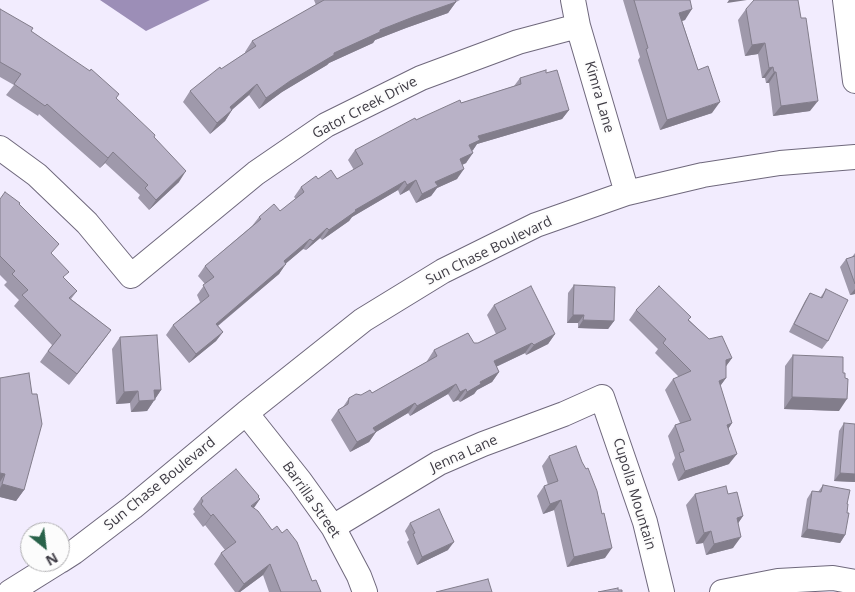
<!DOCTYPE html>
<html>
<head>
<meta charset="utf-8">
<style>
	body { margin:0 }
	#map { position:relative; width:855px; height:592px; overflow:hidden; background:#f2ecfe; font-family:"Open Sans",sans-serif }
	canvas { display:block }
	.north { position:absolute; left:20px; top:522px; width:50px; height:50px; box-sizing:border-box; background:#fcfcfc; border:1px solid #b0afb2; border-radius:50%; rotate:151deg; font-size:14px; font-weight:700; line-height:20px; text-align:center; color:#3e3b44 }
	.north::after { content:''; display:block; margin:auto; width:18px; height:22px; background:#29624a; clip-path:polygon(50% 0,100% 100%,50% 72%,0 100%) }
</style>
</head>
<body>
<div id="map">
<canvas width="855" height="592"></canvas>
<div class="north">N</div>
</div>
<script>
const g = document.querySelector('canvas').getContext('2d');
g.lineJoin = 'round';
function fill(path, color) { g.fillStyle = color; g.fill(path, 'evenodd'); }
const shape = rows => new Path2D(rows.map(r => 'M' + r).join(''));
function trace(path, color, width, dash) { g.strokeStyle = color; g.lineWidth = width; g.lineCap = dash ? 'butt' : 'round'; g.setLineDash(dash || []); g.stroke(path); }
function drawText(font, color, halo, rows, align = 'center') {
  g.font = font + ' "Open Sans",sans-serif'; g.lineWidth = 4; g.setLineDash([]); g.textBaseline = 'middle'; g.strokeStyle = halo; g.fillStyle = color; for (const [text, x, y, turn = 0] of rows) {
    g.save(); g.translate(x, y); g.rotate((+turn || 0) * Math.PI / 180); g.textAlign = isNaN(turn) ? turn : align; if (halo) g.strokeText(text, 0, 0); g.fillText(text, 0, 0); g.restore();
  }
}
fill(shape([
	[100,0,210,0,146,31]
]), '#9c8eb7');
const street = shape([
	[573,0,578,26,627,193],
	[845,0,855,81],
	[0,148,37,175,87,223,131,276,256,173,326,125,421,78,518,42,578,26],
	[246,413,300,481,333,527,359,576,365,592],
	[333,527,439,463,483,444,564,414,602,397,645,522,662,592],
	[60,561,74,552,133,507,246,413,363,320,443,271,536,225,627,193,703,175,780,163,855,157],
	[10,592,58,562],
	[722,592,778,581,833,578,855,582]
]);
trace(street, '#6f687c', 26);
trace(street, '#fff', 24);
fill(shape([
	[314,0,460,0,456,2,448,13,406,28,375,40,373,43,329,63,327,65,282,92,259,109,249,95,232,110,225,121,210,134,183,102,190,91,245,53,245,52,252,41,316,5],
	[623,0,690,0,685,20,682,21,712,113,660,130,638,60,640,57],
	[0,9,31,31,116,98,154,137,179,182,149,210,138,198,140,195,105,163,100,168,39,114,38,116,6,95,14,85,0,77],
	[746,9,810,111,773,116,769,83,766,83,765,78,762,78,758,54,745,56,738,20],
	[546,73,569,110,562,119,477,144,473,150,472,151,466,163,462,165,457,179,437,188,431,196,416,203,409,190,400,195,398,190,352,217,349,221,322,240,320,238,306,250,303,249,285,264,279,274,218,326,223,332,216,341,189,363,166,335,173,325,200,302,197,295,205,284,198,276,205,266,252,226,259,217,280,211,296,199,294,197,301,187,318,179,337,179,354,170,348,160,355,150,416,120,461,103,514,86,520,78],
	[0,199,19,204,52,254,64,278,77,291,71,299,111,330,69,385,40,362,52,345,14,306,19,300,4,285,7,282,0,275],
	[855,253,855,294,850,295,840,267,846,259,852,257],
	[574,285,614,321,608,329,578,328,578,323,567,323,568,293],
	[826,289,828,341,822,349,789,332,805,301,810,293,820,298],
	[494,305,555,334,548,344,526,355,525,353,496,367,499,372,492,382,477,390,474,394,460,402,458,400,453,402,448,394,410,416,408,413,376,432,369,442,350,452,331,420,338,410,343,407,349,398,372,393,428,361,427,361,434,350,478,343,496,334,487,315],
	[636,310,689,320,709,339,732,358,726,366,726,378,720,386,732,423,728,429,729,464,678,481,672,464,675,458,668,436,675,425,680,423,665,390,673,379,679,377,655,353,658,349,629,320],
	[120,337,161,390,147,411,131,412,130,403,116,404,112,349],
	[793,355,839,411,784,409,785,366],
	[0,378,24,490,16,501,0,497],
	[844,423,855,482,834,481,839,431],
	[549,456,582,462,605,558,567,567,554,510,543,514,537,496,544,486,548,485,542,466],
	[823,485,847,504,845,535,840,543,801,537,807,499,812,491,818,492],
	[695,494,728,494,743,516,738,523,733,548,706,555,703,543,696,544,686,505],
	[258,497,260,499,254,508,321,592,269,592,263,575,240,592,235,592,214,564,221,553,225,550,205,525,203,527,193,514,195,512,193,509,201,498],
	[410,523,448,550,417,565,407,542,409,540,405,531]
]), '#9f99ab');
fill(shape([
	[729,0,747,0,727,3],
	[456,2,448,13,406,28,375,40,373,43,329,63,327,65,282,92,259,109,266,98,290,81,334,53,380,30,413,17],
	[692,9,685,20,671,24,679,13],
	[765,43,758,54,745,56,752,45],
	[773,67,765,78,762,78,769,68],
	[774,72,776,72,769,83,766,83],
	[257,84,249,95,222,118,230,107],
	[818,101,810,111,773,116,781,106],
	[720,102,712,113,660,130,667,120],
	[232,110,225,121,210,134,217,123],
	[569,110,562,119,477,144,473,150,462,155,469,145,478,136],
	[113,152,105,163,100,168,108,158],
	[473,153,466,163,453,169,460,159],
	[464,169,457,179,437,188,431,196,416,203,422,194,435,182],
	[186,171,179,182,149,210,156,200],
	[416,180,409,190,400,195,407,185],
	[405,181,398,190,352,217,349,221,322,240,329,230,355,210],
	[327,228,320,238,306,250,313,241],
	[310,239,303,249,277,271,284,261],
	[286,264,279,274,209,333,216,324],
	[855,289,855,294,850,295],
	[573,315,584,315,578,323,567,323],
	[583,320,614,321,608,329,578,328],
	[111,330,103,341,69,385,77,374],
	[223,332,216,341,189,363,196,354],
	[555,334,548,344,526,355,534,345],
	[532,343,525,353,487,371,494,361],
	[732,358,724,369,726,360],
	[499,372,492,382,477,390,474,394,460,402,467,392,480,382],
	[726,378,718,389,719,381],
	[456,384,448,394,410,416,417,406],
	[466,389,458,400,453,402,460,392],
	[154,390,161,390,147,411,131,412,139,401],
	[138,391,130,403,116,404,124,392],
	[792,397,847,399,839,411,784,409],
	[415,403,408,413,376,432,369,442,350,452,357,442,373,428],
	[732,423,725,434,727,425],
	[737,454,729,464,678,481,685,471],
	[0,473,5,474,0,482],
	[840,473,855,474,855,482,834,481],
	[2,484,24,490,16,501,0,497,0,488],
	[260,499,252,510,244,517,253,505],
	[561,500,554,510,543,514,550,504],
	[213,514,205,525,203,527,211,516],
	[743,516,735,528,737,518],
	[807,529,845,535,840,543,801,537],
	[711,531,703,543,696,544,704,533],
	[741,537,733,548,706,555,714,544],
	[454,542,448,550,417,565,422,557],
	[612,548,605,558,567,567,574,557],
	[270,564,263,575,240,592,238,592,244,584]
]), '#827d8b');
const building = shape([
	[324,0,455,0,456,2,413,17,380,30,380,32,334,53,334,55,290,81,266,98,257,84,230,107,232,110,217,123,190,91,220,67,221,69,256,46,252,41,324,0],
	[634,0,690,0,692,9,679,13,698,70,708,66,720,102,667,120,646,49,648,48,634,0],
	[754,0,798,0,801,18,806,18,818,101,781,106,776,72,774,72,773,67,769,68,765,43,752,45,746,9,754,0],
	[0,9,33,28,31,31,90,71,91,69,119,94,116,98,155,135,154,137,186,171,156,200,145,188,148,185,113,152,108,158,47,104,45,106,14,84,21,74,0,62,0,9],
	[546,70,546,73,557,70,569,110,478,136,480,140,469,145,473,153,460,159,464,169,435,182,438,186,422,194,416,180,407,185,405,181,355,210,356,211,329,230,327,228,313,241,310,239,284,261,286,264,216,324,223,332,196,354,173,325,209,296,203,285,214,277,205,266,261,219,259,217,274,204,280,211,304,192,301,187,316,176,318,179,331,170,337,179,363,164,355,150,415,118,416,120,460,100,461,103,521,84,520,78,546,70],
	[5,192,20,203,19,204,59,244,51,253,69,272,63,277,77,291,69,298,111,330,77,374,48,351,61,335,22,295,28,290,12,274,15,271,0,256,0,199,5,192],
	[855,256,855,284,846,259,855,256],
	[574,285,615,287,614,321,583,320,584,315,573,315,574,285],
	[531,286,555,334,534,345,532,343,494,361,499,372,480,382,481,384,467,392,466,389,460,392,456,384,417,406,415,403,373,428,376,432,357,442,338,410,348,404,349,398,356,394,361,395,370,390,372,393,437,356,434,350,468,333,474,343,478,343,506,329,494,305,531,286],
	[659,286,691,317,688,320,709,339,722,336,732,358,726,360,726,378,719,381,732,423,727,425,737,454,685,471,679,453,684,451,675,425,691,420,673,379,691,371,663,343,666,339,636,310,659,286],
	[826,289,848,300,828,341,794,324,810,293,822,298,826,289],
	[157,335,161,390,154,390,155,400,139,401,138,391,124,392,120,337,157,335],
	[793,355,843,357,843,373,845,373,845,378,848,379,847,399,792,397,793,355],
	[29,373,32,394,37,394,42,424,24,490,2,484,5,474,0,473,0,378,29,373],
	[844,423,855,424,855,474,840,473,844,423],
	[576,446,582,462,586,469,588,468,597,491,602,514,604,513,612,548,574,557,561,500,550,504,544,486,558,481,549,456,576,446],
	[236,469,259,496,258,497,260,499,251,506,258,511,272,530,277,526,282,533,287,529,297,542,312,581,316,580,321,592,281,592,270,564,244,584,221,553,236,542,213,514,211,516,201,504,203,501,201,498,236,469],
	[823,485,850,490,847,504,848,504,847,513,849,513,845,535,807,529,812,491,821,492,823,485],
	[726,486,728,494,737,492,743,516,737,518,741,537,714,544,711,531,704,533,695,494,726,486],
	[439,509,454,542,422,557,413,534,415,533,410,523,439,509],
	[488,579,492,592,436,592,488,579],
	[618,588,618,590,622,590,622,592,598,592,618,588]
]);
fill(building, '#b9b2c7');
trace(building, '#827d8b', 1);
drawText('14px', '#3e3b44', '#fcfcfc', [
	["Kimra Lane",599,97,74],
	["Gator Creek Drive",365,108,-28],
	["Sun Chase Boulevard",489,251,-26],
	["Jenna Lane",464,454,-24],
	["Sun Chase Boulevard",160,484,-39],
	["Cupolla Mountain",634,494,73],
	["Barrilla Street",311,500,55]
]);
</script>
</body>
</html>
